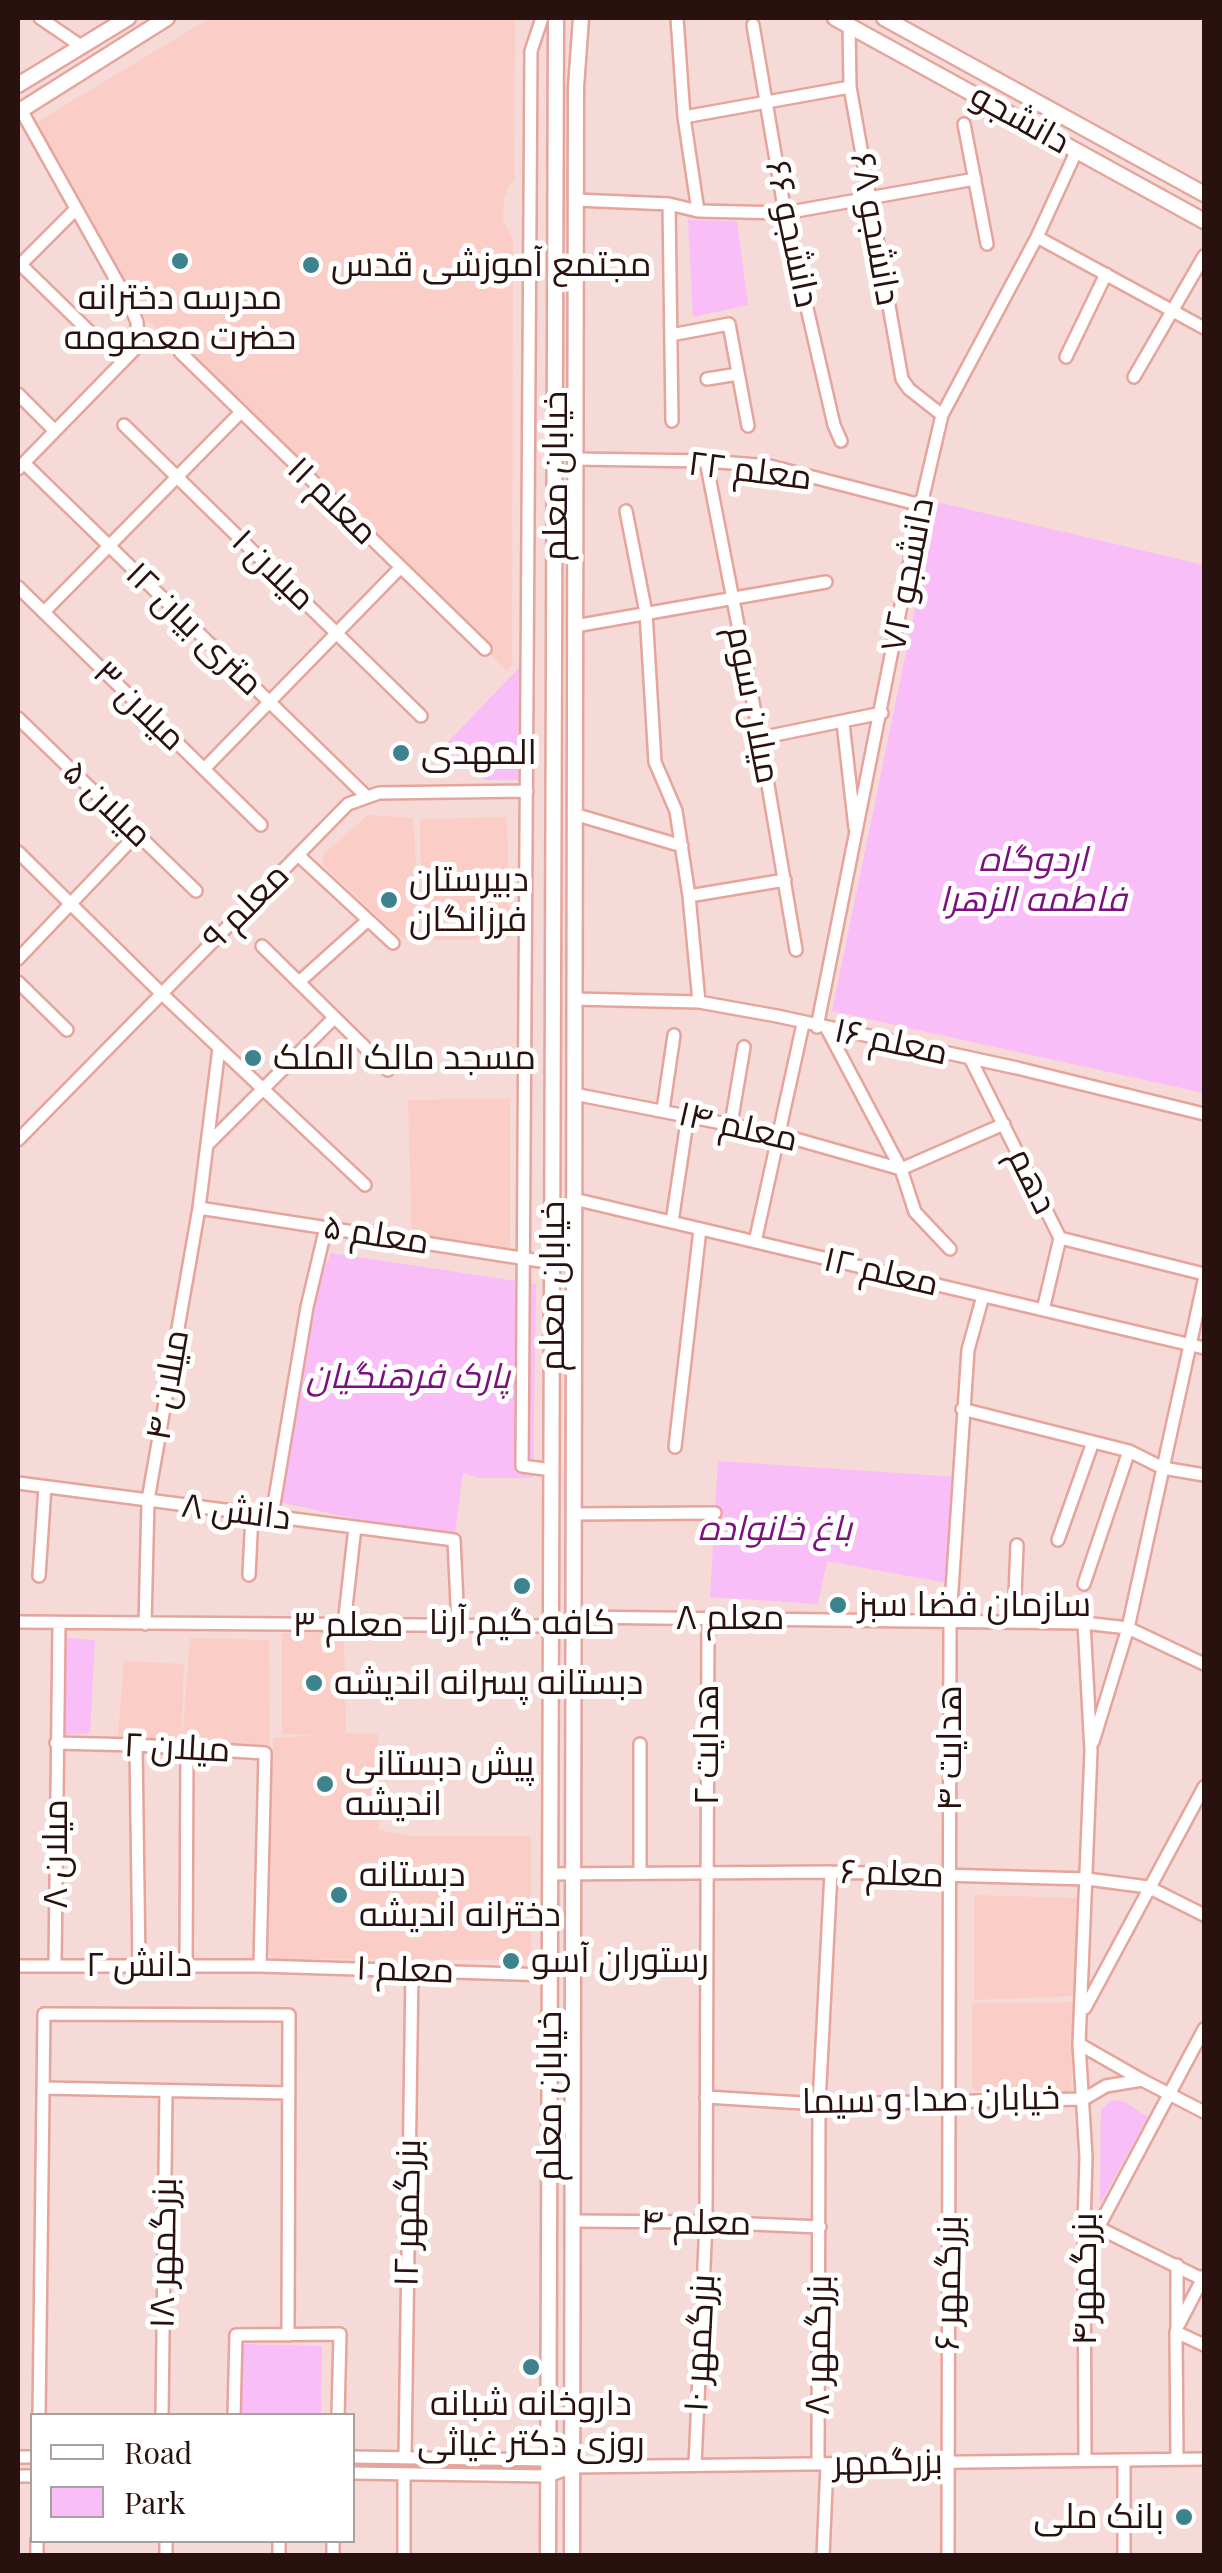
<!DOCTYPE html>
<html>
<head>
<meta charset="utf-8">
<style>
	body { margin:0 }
	#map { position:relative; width:1222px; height:2573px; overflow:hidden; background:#f6dad7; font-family:"Playfair Display",serif }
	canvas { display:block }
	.frame { position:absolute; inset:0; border:20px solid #28110e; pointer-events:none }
	.legend { position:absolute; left:30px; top:2413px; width:325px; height:130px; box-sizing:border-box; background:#fff; border:2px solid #a9a09f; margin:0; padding:12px 18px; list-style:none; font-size:30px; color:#28110e }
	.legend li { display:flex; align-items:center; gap:20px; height:50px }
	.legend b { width:50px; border:2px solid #a9a09f }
</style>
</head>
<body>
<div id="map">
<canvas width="1222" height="2573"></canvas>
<div class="frame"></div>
<ul class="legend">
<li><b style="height:12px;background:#fff"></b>Road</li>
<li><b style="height:28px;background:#f9bdf8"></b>Park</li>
</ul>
</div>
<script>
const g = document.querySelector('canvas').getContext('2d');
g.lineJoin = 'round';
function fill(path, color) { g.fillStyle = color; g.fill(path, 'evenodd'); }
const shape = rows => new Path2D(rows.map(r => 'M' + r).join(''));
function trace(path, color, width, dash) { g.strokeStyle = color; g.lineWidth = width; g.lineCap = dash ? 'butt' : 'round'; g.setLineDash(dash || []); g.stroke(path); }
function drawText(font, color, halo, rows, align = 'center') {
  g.font = font + ' "Playfair Display",Cairo,serif'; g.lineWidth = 10; g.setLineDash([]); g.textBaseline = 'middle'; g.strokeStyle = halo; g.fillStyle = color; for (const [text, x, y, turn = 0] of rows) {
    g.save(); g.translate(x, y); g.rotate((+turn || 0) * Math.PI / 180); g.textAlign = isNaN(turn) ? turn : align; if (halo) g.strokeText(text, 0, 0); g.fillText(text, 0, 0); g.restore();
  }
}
fill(shape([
	[210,18,515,18,514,181,509,185,504,199,503,221,513,238,512,665,507,671,354,517,351,519,132,305,34,124],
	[368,815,413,818,421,943,397,935,323,865,324,854],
	[507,817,510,939,422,940,420,819],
	[510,1098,510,1248,412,1241,408,1100],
	[282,1633,344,1633,346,1733,378,1734,379,1830,409,1836,531,1836,531,1960,276,1959,269,1955,273,1738,317,1735,282,1734],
	[190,1638,269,1640,270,1745,182,1741],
	[124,1661,184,1664,181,1743,118,1736],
	[974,1895,1078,1898,1077,1996,974,2000],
	[1076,2002,1071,2091,978,2091,972,2087,972,2003]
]), '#fbcdc7');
fill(shape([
	[688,220,737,221,748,305,693,317],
	[937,502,1204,565,1204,1093,832,1011],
	[519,668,518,780,483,780,446,744],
	[331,1253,536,1284,533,1478,478,1478,463,1473,454,1540,274,1501,307,1307],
	[718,1461,957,1477,947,1583,827,1561,818,1604,710,1597],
	[67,1638,95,1640,90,1733,61,1735],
	[1112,2100,1125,2102,1148,2117,1100,2204,1101,2109],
	[238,2344,322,2346,321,2415,238,2415]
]), '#f9bdf8');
const minor = shape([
	[40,18,81,46],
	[542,18,531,51,522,1466,552,1470],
	[677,18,684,117,698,211],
	[849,24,850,87,902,379,909,389,942,415],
	[753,25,785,213,834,425,841,441],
	[684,117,850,87],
	[964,124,987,244],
	[576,200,669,204,698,211,785,213,975,179],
	[669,204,672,421],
	[1037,237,1204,328],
	[18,262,100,342],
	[20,265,76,209],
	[671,335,729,324,748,426],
	[180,352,485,649],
	[1066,357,1106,274],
	[1134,377,1204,256],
	[707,379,738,374],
	[18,394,55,431],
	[124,425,421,716],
	[575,459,706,461,770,466,921,505],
	[706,461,760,738,796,950],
	[24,463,365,795],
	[18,469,134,350,138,336,137,322,129,303,21,110],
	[626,511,646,613,655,762,676,811,689,896,699,1002],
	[18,587,261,825],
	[44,612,241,412],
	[575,626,826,582],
	[18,718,196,891],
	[843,723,855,828],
	[760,738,882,713],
	[204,769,401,567],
	[574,814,682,846],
	[18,852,161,993,365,1185],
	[298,855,393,943],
	[689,896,785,880],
	[262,946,388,1070],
	[18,959,137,834],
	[18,982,67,1030],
	[299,982,367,921],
	[574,999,699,1002,777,1016,1017,1068,1204,1114],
	[817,1027,921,505,942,415,1037,237,1077,150],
	[827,1029,901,1169,915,1212,950,1249],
	[970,1058,1060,1238,1043,1310],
	[574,1094,778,1134,901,1169],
	[663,1110,674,1035],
	[731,1124,744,1047],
	[18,1140,348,804,379,793,527,791],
	[207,1145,333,1019],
	[901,1169,1004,1124],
	[574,1199,1204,1348],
	[199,1208,553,1263],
	[672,1222,688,1115],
	[1060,1238,1204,1274],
	[755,1242,803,1024],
	[962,1409,1129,1451,1163,1468,1204,1475],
	[675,1447,700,1229],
	[18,1483,454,1540,458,1625],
	[573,1514,715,1513],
	[272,1516,307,1307,326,1227],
	[1058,1540,1093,1442],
	[249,1575,252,1514],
	[39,1576,45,1487],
	[1084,1584,1129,1451],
	[573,1617,1084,1623,1128,1628,1204,1664],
	[1014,1620,1017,1545],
	[18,1622,552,1626],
	[1084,1623,1091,1751,1079,2044,1086,2157,1084,2226,1085,2460],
	[145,1624,148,1500,199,1208,219,1048],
	[344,1625,355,1527],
	[1093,1742,1128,1628,1204,1281],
	[56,1743,136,1745,265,1753,260,1966],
	[640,1744,640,1872],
	[136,1745,139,1965],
	[551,1874,831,1872,1087,1879,1148,1887,1204,1915],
	[55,1965,59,1625],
	[18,1966,260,1966,550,1975],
	[186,1966,187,1750],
	[1085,2008,1204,1787],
	[1079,2044,1142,2080],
	[44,2088,289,2093],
	[706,2097,819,2104,1084,2099,1106,2086,1142,2080,1204,2112],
	[572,2221,706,2222,820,2227],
	[1095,2226,1202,2279],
	[1099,2226,1204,2029],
	[1177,2265,1177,2328],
	[1179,2324,1204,2276],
	[1177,2328,1176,2332,1204,2345],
	[1176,2332,1177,2459],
	[39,2416,44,2014,289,2015,288,2335],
	[162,2416,166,2091],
	[234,2416,236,2335,340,2334,338,2416],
	[18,2457,32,2457],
	[352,2457,549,2460,572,2467,1204,2459],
	[405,2457,412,1970],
	[818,2464,819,2104,831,1872],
	[695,2465,706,2222,708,1618],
	[352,2473,548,2476,572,2467],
	[404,2475,404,2556],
	[18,2476,32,2476],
	[166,2540,166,2556],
	[37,2556,37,2540],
	[279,2556,279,2540],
	[333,2556,333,2540],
	[823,2556,827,2464],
	[948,2556,950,1620,968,1350,983,1296],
	[1124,2556,1124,2460]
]);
const major = shape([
	[835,18,1204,221],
	[884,18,1204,194],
	[18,85,128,18],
	[18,112,167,18],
	[548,2556,556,18],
	[572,2556,576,87,581,18]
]);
trace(minor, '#e5a49c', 16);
trace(major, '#e5a49c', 19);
trace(minor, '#fff', 11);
trace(major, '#fff', 14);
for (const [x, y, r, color] of [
	[180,261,10,"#3c838d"],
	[311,265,10,"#3c838d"],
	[401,753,10,"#3c838d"],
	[389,900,10,"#3c838d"],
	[253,1058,10,"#3c838d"],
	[522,1586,10,"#3c838d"],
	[838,1605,10,"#3c838d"],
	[314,1683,10,"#3c838d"],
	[325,1784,10,"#3c838d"],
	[339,1895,10,"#3c838d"],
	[511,1961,10,"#3c838d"],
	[531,2367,10,"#3c838d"],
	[1184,2517,10,"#3c838d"]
]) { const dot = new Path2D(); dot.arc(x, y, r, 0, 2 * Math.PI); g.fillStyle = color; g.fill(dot); trace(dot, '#fff', 4); }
drawText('35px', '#28110e', '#fff', [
	["دانشجو",1020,119,29],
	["دانشجو ۶۸",875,229,80],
	["دانشجو ۶۶",792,234,78],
	["معلم ۲۲",750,471,7],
	["خیابان معلم",556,476,-90],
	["معلم ۱۱",332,501,44],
	["میلان ۱",273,570,44],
	["دانشجو ۷۲",908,575,-79],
	["۱۲ متری بیان",194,629,44],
	["میلان سوم",753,705,79],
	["میلان ۳",139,706,44],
	["میلان ۵",107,804,44],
	["معلم ۹",246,907,-45],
	["معلم ۱۶",891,1042,12],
	["معلم ۱۴",738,1127,13],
	["دهم",1032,1181,64],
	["معلم ۵",376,1235,9],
	["معلم ۱۲",881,1272,13],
	["خیابان معلم",553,1286,-90],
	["میلان ۴",168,1385,-80],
	["دانش ۸",236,1512,7],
	["معلم ۸",730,1618],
	["معلم ۳",348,1625],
	["هدایت ۲",707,1745,-90],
	["میلان ۲",177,1748,3],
	["هدایت ۴",950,1748,-90],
	["میلان ۸",56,1854,-90],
	["معلم ۶",892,1874,2],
	["دانش ۲",139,1965],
	["معلم ۱",405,1970,2],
	["خیابان معلم",550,2096,-90],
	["خیابان صدا و سیما",931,2100,-1],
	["بزرگمهر ۱۲",408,2213,-89],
	["معلم ۴",696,2223,1],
	["بزرگمهر ۱۸",164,2253,-89],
	["بزرگمهر۴",1085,2279,-90],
	["بزرگمهر ۶",949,2283,-89],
	["بزرگمهر ۱۰",700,2343,-87],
	["بزرگمهر ۸",819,2345,-89],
	["بزرگمهر",888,2463,-1]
]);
drawText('35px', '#28110e', '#fff', [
	["مجتمع آموزشی قدس",331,265],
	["مدرسه دخترانه",180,298,"center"],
	["حضرت معصومه",180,338,"center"],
	["المهدی",421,753],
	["دبیرستان",409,880],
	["فرزانگان",409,920],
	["مسجد مالک الملک",273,1058],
	["سازمان فضا سبز",858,1605],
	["کافه گیم آرنا",522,1623,"center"],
	["دبستانه پسرانه اندیشه",334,1683],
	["پیش دبستانی",345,1764],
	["اندیشه",345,1804],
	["دبستانه",359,1875],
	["دخترانه اندیشه",359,1915],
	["رستوران آسو",531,1961],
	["داروخانه شبانه",531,2404,"center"],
	["روزی دکتر غیاثی",531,2444,"center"],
	["بانک ملی",1164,2517,"right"]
], 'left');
drawText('italic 35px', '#7b107e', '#fff', [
	["اردوگاه",1033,860],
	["فاطمه الزهرا",1033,900],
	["پارک فرهنگیان",408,1377],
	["باغ خانواده",775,1529]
]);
</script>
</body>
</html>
